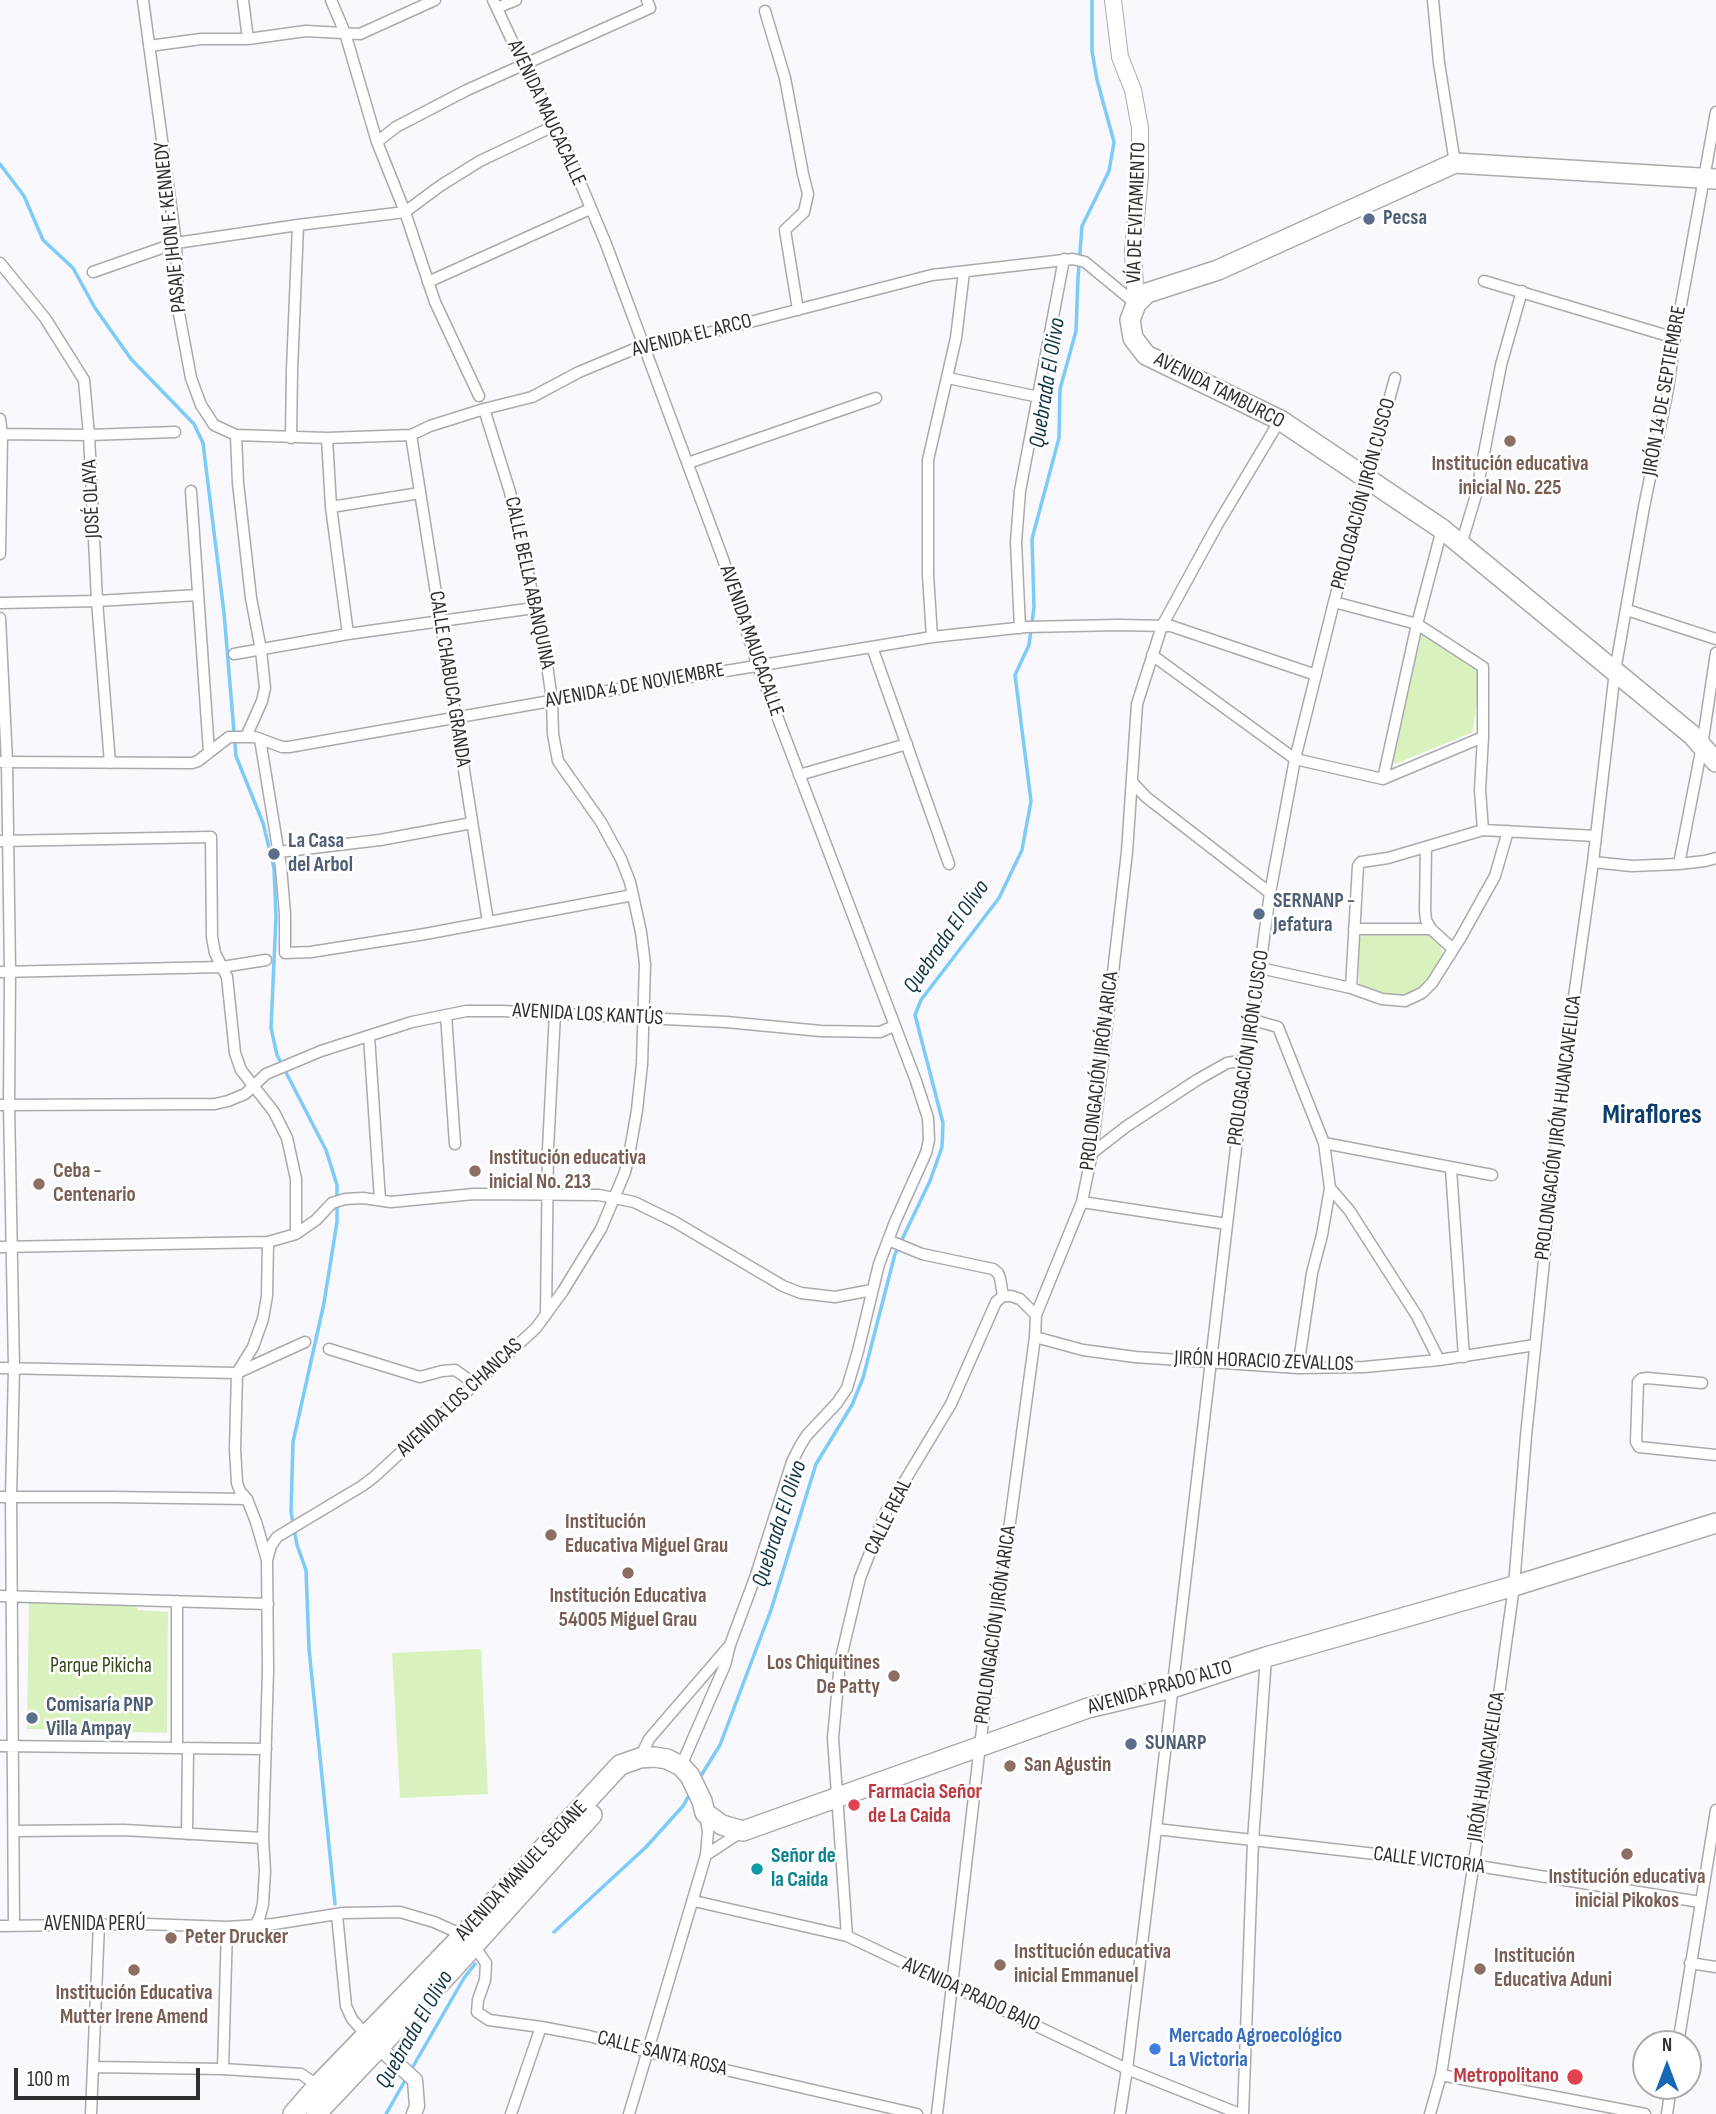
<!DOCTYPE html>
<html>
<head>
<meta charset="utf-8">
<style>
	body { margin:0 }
	#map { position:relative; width:1716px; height:2114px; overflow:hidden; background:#f9f8fc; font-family:"Sofia Sans Condensed",sans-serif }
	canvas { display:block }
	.north { position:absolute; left:1632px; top:2030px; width:70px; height:70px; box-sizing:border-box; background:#fff; border:2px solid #acacad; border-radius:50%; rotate:0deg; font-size:19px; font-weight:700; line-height:28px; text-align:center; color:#303032 }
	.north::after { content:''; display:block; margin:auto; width:24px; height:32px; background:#1667b5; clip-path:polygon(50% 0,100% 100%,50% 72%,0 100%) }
	.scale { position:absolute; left:14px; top:2068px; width:186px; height:32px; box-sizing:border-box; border:4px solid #303032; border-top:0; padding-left:9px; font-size:21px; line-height:24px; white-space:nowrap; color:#303032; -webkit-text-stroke:5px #fff; paint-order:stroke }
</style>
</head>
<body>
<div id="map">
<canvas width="1716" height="2114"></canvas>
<div class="north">N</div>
<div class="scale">100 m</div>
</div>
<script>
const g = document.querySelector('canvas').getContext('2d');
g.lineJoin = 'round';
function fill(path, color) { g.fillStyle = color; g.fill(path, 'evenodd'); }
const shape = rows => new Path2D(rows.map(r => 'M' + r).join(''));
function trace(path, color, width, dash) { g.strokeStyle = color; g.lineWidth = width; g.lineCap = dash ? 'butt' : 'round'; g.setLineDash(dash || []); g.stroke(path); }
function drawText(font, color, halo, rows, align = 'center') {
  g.font = font + ' "Sofia Sans Condensed",sans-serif'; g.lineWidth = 5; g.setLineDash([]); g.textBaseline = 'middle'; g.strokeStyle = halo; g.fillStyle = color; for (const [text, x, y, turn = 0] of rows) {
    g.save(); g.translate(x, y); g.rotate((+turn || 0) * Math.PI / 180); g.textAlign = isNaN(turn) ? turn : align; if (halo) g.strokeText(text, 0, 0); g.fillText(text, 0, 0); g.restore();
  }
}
fill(shape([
	[1423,631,1481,667,1473,730,1471,733,1395,764,1391,756],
	[1365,933,1423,933,1433,936,1440,944,1443,955,1427,982,1418,992,1403,998,1389,997,1364,988,1359,983,1359,939],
	[29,1598,134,1603,138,1610,168,1612,167,1733,27,1729],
	[481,1649,488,1794,400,1798,392,1653]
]), '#d9f2bd');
trace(shape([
	[0,164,24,196,43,240,73,268,95,308,131,359,194,424,203,443,224,613,236,756,263,823,274,868,276,917,271,1028,277,1055,326,1150,337,1185,337,1222,324,1303,293,1442,291,1512,297,1545,306,1570,309,1649,335,1904],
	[699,1779,720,1745,771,1610,816,1464,852,1405,863,1378,895,1254,930,1181,942,1147,943,1123,915,1015,921,1000,999,898,1022,850,1031,801,1015,675,1029,645,1034,607,1032,539,1059,438,1060,389,1076,331,1078,278,1082,226,1109,171,1114,142,1097,80,1092,51,1092,0],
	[554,1932,646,1847,683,1806,690,1794],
	[411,2070,464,1978,475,1964],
	[386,2114,407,2077]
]), '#7ccbf9', 3.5);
const street = shape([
	[143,0,176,243,178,308,191,378,201,405,214,425,236,435,327,438,411,435,430,426,484,409,532,397,579,372,644,345,696,336,932,275,1073,259,1085,262,1136,304],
	[243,0,248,39],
	[331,0,345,33,377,142,405,212,435,302,479,396],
	[493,0,523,64,556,125,606,244,723,559,758,666,916,1081,928,1118,929,1140,926,1153,895,1222,879,1264,858,1351,847,1388,837,1403,807,1435,800,1446,792,1462,756,1575,730,1645,725,1665,681,1766],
	[1433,0,1439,63,1455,163],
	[497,8,516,0],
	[765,11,785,78,803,174,808,194,804,212,785,230,798,310],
	[149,46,201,39,248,39,306,31,360,34,435,0],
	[377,142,396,127,467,90,650,8,647,0],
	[0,263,45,318,84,380,89,435,97,601,110,763],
	[93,272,176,243,298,225,405,212,440,186,480,161,556,125],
	[1484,281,1675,338],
	[428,282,590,209],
	[948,378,1039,397],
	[0,419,2,434,0,554],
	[0,434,89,435,175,432],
	[236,435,238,483,251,598,261,650,265,688,262,701,246,737],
	[411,435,488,922],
	[291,438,292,370,298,225],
	[327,438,331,507,348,634],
	[688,463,876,398],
	[191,491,209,752],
	[331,507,420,493],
	[1461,545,1476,495,1501,365,1522,291],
	[1334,602,1417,624,1483,667,1483,737,1480,790,1483,830],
	[0,603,97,601,198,595],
	[1627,610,1716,639],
	[0,618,7,762,10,972,9,1105,14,1368,11,1497,14,1926],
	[1020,628,1016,542,1020,491,1064,259],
	[932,637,928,575,928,460,956,338,964,272],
	[872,647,949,864],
	[234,654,348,634,534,608],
	[1152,655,1295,759,1383,779,1483,737],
	[260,739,281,867,285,914,285,953,311,952,425,934,633,895],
	[0,762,192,763,198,761,229,737,255,737,282,747,289,747,647,684,932,637,1026,627,1118,625,1171,626,1316,675],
	[799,775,907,744],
	[1383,779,1417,624,1442,529],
	[1132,782,1146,797,1270,893],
	[0,841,211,837,212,937,215,953,227,977,235,1053,241,1070,274,1112,287,1138,296,1179,296,1234],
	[1426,847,1425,910,1426,920,1431,929,1453,949],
	[279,852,380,840,472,823],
	[1593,862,1632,866,1679,864,1705,861,1716,858],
	[1679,864,1702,746,1716,653],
	[1354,929,1431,929],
	[1260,968,1351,988,1382,999,1405,1001,1422,993,1432,983,1461,937,1495,876,1508,831],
	[0,972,222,967,266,960],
	[1351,988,1358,866,1361,862,1388,858,1483,830,1596,836],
	[446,1015,455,1144],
	[1253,1020,1278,1027,1324,1143,1330,1188,1349,1210,1417,1316,1439,1360],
	[369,1036,380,1200],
	[0,1105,215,1104,228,1101,245,1094,266,1074,321,1051,412,1022,466,1011,502,1011,726,1022,821,1031,880,1032,894,1026],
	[1324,1143,1492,1175],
	[1092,1153,1127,1126,1197,1080,1227,1063,1247,1060],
	[1451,1169,1464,1357],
	[1082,1202,1227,1224],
	[888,1240,922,1254,993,1269,998,1273,1000,1278,1003,1296],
	[0,1247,268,1242,296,1234,316,1220,332,1203,345,1199,363,1198,391,1202,474,1194,599,1195,634,1202,675,1222,783,1286,801,1293,835,1297,872,1290],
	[546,1315,548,1149,555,1013],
	[1035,1337,1083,1350,1135,1357,1298,1368,1364,1367,1439,1360,1535,1345],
	[329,1349,420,1377,442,1371,455,1370,475,1384],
	[0,1368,237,1373,305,1342],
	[1298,1368,1312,1273,1322,1235,1330,1188],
	[1702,1383,1647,1378,1641,1379,1638,1382,1636,1442,1639,1447,1716,1455],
	[0,1497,112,1497,247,1499],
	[267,1560,271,1546,277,1537,362,1486,374,1477,536,1328,563,1291,601,1229,625,1172,630,1150,637,1110,642,1064,645,964,641,932,630,882,621,859,601,822,558,761,553,734,552,700,545,651,510,492,484,409],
	[0,1596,268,1604],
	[177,1601,177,1748],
	[0,1746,266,1749],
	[640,1758,649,1739,730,1645],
	[705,1813,708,1832,706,1855],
	[1156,1829,1472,1865,1700,1902],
	[14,1831,124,1830,263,1838],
	[187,1834,188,1748],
	[694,1901,847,1936,1127,2069,1240,2114],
	[337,1915,346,2006,352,2019,367,2036],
	[0,1926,146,1924,227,1927,274,1924,343,1913,400,1912,434,1922,463,1935,474,1946,486,1963,485,1980,478,2000,477,2012,489,2020,541,2027,589,2036,648,2052,917,2114],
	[255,1926,260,1916,263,1904,265,1871,263,1838,268,1670,267,1560,256,1522,247,1499,240,1491,237,1483,235,1449,237,1373,253,1347,263,1319,267,1296,268,1242],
	[847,1936,833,1738,840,1662,860,1578,886,1512,951,1404,996,1302,1003,1296,1011,1296,1020,1299,1036,1315],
	[1690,1963,1716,1967],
	[1678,2044,1716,1810],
	[93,2067,223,2069,301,2074,320,2087],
	[223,2069,227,1927],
	[1441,2075,1645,2114],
	[91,2114,99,1924],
	[511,2114,541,2027],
	[629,2114,706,1855,741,1832],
	[937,2114,980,1745,1035,1337,1036,1315,1082,1202,1092,1153,1127,852,1137,704,1162,626,1216,527,1280,420],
	[1120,2114,1127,2069,1156,1829,1236,1148,1270,893,1295,759,1334,602,1395,378],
	[1243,2114,1253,1841,1266,1657],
	[1430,2114,1441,2075,1492,1745,1514,1586,1526,1436,1551,1193,1572,1011,1593,862,1615,671,1644,507,1668,389,1675,338,1716,112],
	[1667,2114,1671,2086]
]);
const secondary = shape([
	[372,2041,415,2080,417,2106,414,2114]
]);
const primary = shape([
	[1113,0,1120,57,1133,90,1140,128,1140,175,1133,251,1136,304]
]);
const highway = shape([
	[1716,179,1455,163,1218,270,1147,293,1136,304,1130,320,1133,338,1146,355,1280,420,1442,529,1692,735,1716,762],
	[293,2114,318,2085,463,1935,620,1765,640,1758,654,1757,667,1759,681,1766,690,1776,702,1801,705,1813,722,1825,743,1831,1088,1708,1172,1688,1266,1657,1514,1586,1716,1523],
	[316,2114,453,1969,592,1815]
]);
trace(street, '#aaaaad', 13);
trace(secondary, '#aaaaad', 17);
trace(primary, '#aaaaad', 18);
trace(highway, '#aaaaad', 22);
trace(street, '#fff', 10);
trace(secondary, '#fff', 14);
trace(primary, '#fff', 16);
trace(highway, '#fff', 19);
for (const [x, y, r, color] of [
	[1369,219,7,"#5c6f8a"],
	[1510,441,7,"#8d6e63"],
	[274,854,7,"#5c6f8a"],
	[1259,914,7,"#5c6f8a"],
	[475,1171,7,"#8d6e63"],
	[39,1184,7,"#8d6e63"],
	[551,1535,7,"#8d6e63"],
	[628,1573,7,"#8d6e63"],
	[894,1676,7,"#8d6e63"],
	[32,1718,7,"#5c6f8a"],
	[1131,1744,7,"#5c6f8a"],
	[1010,1766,7,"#8d6e63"],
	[854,1805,7,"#e0444e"],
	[1627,1854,7,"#8d6e63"],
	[757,1869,7,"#0f9aa8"],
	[171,1938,7,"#8d6e63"],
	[1000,1965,7,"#8d6e63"],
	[1480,1969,7,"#8d6e63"],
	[134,1970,7,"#8d6e63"],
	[1155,2049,7,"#3f7fe0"],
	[1575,2077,9,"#e0444e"]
]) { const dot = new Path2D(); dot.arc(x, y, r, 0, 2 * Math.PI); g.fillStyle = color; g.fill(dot); trace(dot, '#fff', 2.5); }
drawText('21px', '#303032', '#fff', [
	["AVENIDA MAUCACALLE",546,113,65],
	["VÍA DE EVITAMIENTO",1137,213,-88],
	["PASAJE JHON F. KENNEDY",171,227,-96],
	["AVENIDA EL ARCO",692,336,-14],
	["AVENIDA TAMBURCO",1219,391,27],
	["JIRÓN 14 DE SEPTIEMBRE",1665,391,-80],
	["PROLOGACIÓN JIRÓN CUSCO",1364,494,-75],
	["JOSÉ OLAYA",92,499,-93],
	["CALLE BELLA ABANQUINA",529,583,78],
	["AVENIDA MAUCACALLE",751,641,71],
	["CALLE CHABUCA GRANDA",449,679,81],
	["AVENIDA 4 DE NOVIEMBRE",635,686,-10],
	["AVENIDA LOS KANTÚS",588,1015,3],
	["PROLOGACIÓN JIRÓN CUSCO",1249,1048,-82],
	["PROLONGACIÓN JIRÓN ARICA",1100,1071,-83],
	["PROLONGACIÓN JIRÓN HUANCAVELICA",1559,1128,-83],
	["JIRÓN HORACIO ZEVALLOS",1264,1362,2],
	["AVENIDA LOS CHANCAS",460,1398,-43],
	["CALLE REAL",889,1517,-64],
	["PROLONGACIÓN JIRÓN ARICA",996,1625,-82],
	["AVENIDA PRADO ALTO",1160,1688,-16],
	["JIRÓN HUANCAVELICA",1487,1767,-81],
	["CALLE VICTORIA",1429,1861,7],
	["AVENIDA MANUEL SEOANE",522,1871,-47],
	["AVENIDA PERÚ",95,1925],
	["AVENIDA PRADO BAJO",971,1995,25],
	["CALLE SANTA ROSA",662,2054,14]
]);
drawText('bold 21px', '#4e5e75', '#fff', [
	["Pecsa",1383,219],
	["La Casa",288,842],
	["del Arbol",288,866],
	["SERNANP -",1273,902],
	["Jefatura",1273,926],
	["Comisaría PNP",46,1706],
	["Villa Ampay",46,1730],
	["SUNARP",1145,1744]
], 'left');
drawText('bold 21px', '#785e54', '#fff', [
	["Institución educativa",1510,465,"center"],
	["inicial No. 225",1510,489,"center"],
	["Institución educativa",489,1159],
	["inicial No. 213",489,1183],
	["Ceba -",53,1172],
	["Centenario",53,1196],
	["Institución",565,1523],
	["Educativa Miguel Grau",565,1547],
	["Institución Educativa",628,1597,"center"],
	["54005 Miguel Grau",628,1621,"center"],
	["Los Chiquitines",880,1664,"right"],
	["De Patty",880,1688,"right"],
	["San Agustin",1024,1766],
	["Institución educativa",1627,1878,"center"],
	["inicial Pikokos",1627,1902,"center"],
	["Peter Drucker",185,1938],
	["Institución educativa",1014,1953],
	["inicial Emmanuel",1014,1977],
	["Institución",1494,1957],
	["Educativa Aduni",1494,1981],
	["Institución Educativa",134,1994,"center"],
	["Mutter Irene Amend",134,2018,"center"]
], 'left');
drawText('21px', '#374b19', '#fff', [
	["Parque Pikicha",101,1667]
]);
drawText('bold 21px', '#be3a42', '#fff', [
	["Farmacia Señor",868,1793],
	["de La Caida",868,1817],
	["Metropolitano",1559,2077,"right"]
], 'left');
drawText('bold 21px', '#0d838f', '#fff', [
	["Señor de",771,1857],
	["la Caida",771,1881]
], 'left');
drawText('bold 21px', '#366cbe', '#fff', [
	["Mercado Agroecológico",1169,2037],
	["La Victoria",1169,2061]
], 'left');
drawText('italic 23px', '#123648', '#fff', [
	["Quebrada El Olivo",1048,383,-81],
	["Quebrada El Olivo",947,937,-55],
	["Quebrada El Olivo",780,1524,-72],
	["Quebrada El Olivo",415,2030,-60]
]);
drawText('bold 28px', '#0b3e6f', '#fff', [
	["Miraflores",1652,1116]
]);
</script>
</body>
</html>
